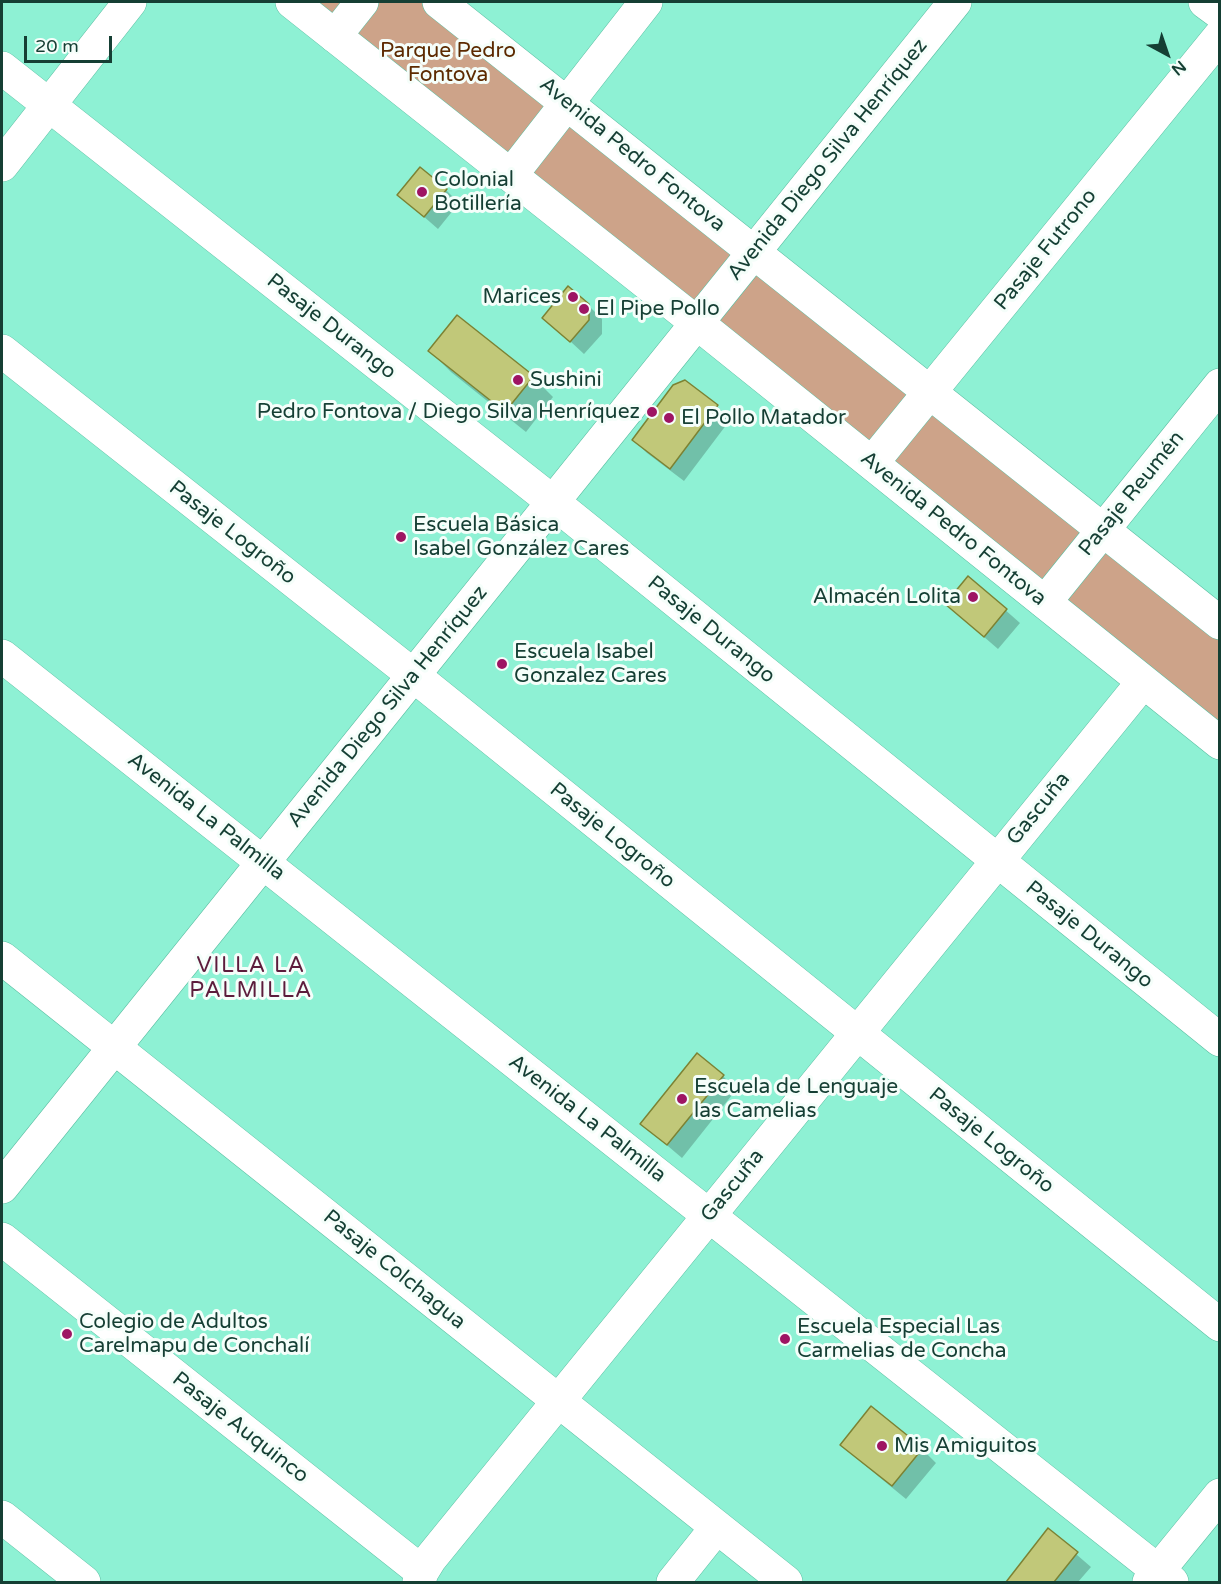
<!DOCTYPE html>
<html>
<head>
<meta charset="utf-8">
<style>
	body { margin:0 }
	#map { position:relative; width:1221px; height:1584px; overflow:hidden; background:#8ef1d4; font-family:"Varela Round",sans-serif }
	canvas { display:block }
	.frame { position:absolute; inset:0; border:3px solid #153f34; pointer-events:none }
	.north { position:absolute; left:1137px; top:24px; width:60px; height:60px; -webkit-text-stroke:4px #f5fefa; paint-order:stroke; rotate:140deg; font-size:16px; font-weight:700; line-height:24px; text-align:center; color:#153f34 }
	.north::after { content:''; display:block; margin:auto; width:21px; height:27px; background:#153f34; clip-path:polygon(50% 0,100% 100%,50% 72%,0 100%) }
	.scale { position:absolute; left:24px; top:36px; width:88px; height:27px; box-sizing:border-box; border:3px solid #153f34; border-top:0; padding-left:8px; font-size:18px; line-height:21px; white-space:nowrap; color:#153f34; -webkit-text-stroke:4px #f5fefa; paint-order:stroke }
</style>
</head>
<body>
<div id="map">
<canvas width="1221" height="1584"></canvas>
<div class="frame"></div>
<div class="north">N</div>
<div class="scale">20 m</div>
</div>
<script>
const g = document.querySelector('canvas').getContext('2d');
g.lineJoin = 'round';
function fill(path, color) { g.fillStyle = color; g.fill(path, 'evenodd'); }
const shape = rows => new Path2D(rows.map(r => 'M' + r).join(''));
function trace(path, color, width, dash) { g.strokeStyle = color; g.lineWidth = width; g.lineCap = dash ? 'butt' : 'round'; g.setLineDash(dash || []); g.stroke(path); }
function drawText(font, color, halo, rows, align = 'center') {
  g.font = font + ' "Varela Round",sans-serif'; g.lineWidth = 6; g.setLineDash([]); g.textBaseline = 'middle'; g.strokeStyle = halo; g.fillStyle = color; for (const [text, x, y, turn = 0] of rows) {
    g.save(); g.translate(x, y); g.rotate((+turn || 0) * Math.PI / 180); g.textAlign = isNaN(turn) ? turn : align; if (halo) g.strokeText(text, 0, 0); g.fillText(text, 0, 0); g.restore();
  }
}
fill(shape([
	[311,2,431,2,1219,630,1219,723]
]), '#cda389');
fill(shape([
	[446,190,459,203,438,229,399,195],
	[588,305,602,319,602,334,584,354,544,317],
	[430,351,533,377,553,397,526,432,451,372],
	[717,406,730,420,684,481,647,453,634,440],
	[969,578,1020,623,998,649,961,617],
	[723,1076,736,1090,682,1158,642,1124],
	[842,1445,922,1449,936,1463,906,1499,856,1458],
	[1048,1530,1091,1567,1078,1582,1007,1582]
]), '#0003');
const building = shape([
	[420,167,447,189,424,217,397,195,420,167],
	[568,286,589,304,589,320,570,342,542,318,568,286],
	[457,315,534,376,505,412,428,351,457,315],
	[685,380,718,405,670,469,632,440,673,385,685,380],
	[968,576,1007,609,984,637,945,604,968,576],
	[697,1053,724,1075,667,1145,640,1124,697,1053],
	[871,1406,923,1448,892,1486,840,1445,871,1406],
	[1048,1528,1078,1552,1054,1582,1006,1582,1048,1528]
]);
fill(building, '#c1c879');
trace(building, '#7c8233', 1.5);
const minor = shape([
	[439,2,1220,623],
	[1205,2,1220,13],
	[335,36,362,2],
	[2,68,553,502,1220,1040],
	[2,165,130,2],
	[511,175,646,2],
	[2,351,413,675,1220,1325],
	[872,463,1220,36],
	[1045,602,1220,385],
	[2,958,786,1582],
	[2,1239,422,1572],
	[2,1517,84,1582],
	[419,1582,422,1572,430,1559,1143,682],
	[673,1582,717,1527],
	[1149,1582,1220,1495]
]);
const tertiary = shape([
	[2,656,1172,1582]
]);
const secondary = shape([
	[292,2,697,323,1220,743],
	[2,1187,955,2]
]);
trace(minor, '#5abea2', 34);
trace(tertiary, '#5abea2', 34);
trace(secondary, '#5abea2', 34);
trace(minor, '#fff', 33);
trace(tertiary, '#fff', 33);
trace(secondary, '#fff', 33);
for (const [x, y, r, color] of [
	[422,192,6,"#9e1563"],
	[573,297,6,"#9e1563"],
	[584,309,6,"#9e1563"],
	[518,380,6,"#9e1563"],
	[652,412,6,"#9e1563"],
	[669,418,6,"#9e1563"],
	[401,537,6,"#9e1563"],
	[973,597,6,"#9e1563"],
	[502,664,6,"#9e1563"],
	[682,1099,6,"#9e1563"],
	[67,1334,6,"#9e1563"],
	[785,1339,6,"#9e1563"],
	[882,1446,6,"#9e1563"]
]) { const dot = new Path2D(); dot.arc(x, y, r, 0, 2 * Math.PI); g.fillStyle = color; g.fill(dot); trace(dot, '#f5fefa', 2); }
drawText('21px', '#5c2a00', '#f5fefa', [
	["Parque Pedro",448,51],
	["Fontova",448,75]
]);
drawText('21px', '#153f34', '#f5fefa', [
	["Avenida Pedro Fontova",632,155,39],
	["Avenida Diego Silva Henríquez",828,160,-51],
	["Pasaje Futrono",1046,250,-51],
	["Pasaje Durango",331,327,38],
	["Pasaje Reumén",1132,494,-51],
	["Avenida Pedro Fontova",953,529,39],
	["Pasaje Logroño",232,533,38],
	["Pasaje Durango",711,630,39],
	["Avenida Diego Silva Henríquez",388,707,-51],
	["Gascuña",1039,809,-51],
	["Avenida La Palmilla",206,817,38],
	["Pasaje Logroño",612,836,39],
	["Pasaje Durango",1089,935,39],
	["Avenida La Palmilla",587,1119,38],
	["Pasaje Logroño",991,1141,39],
	["Gascuña",733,1186,-51],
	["Pasaje Colchagua",394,1270,39],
	["Pasaje Auquinco",240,1428,38]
]);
drawText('21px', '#153f34', '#f5fefa', [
	["Colonial",434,180],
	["Botillería",434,204],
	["Marices",561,297,"right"],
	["El Pipe Pollo",596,309],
	["Sushini",530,380],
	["Pedro Fontova / Diego Silva Henríquez",640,412,"right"],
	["El Pollo Matador",681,418],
	["Escuela Básica",413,525],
	["Isabel González Cares",413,549],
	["Almacén Lolita",961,597,"right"],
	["Escuela Isabel",514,652],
	["Gonzalez Cares",514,676],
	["Escuela de Lenguaje",694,1087],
	["las Camelias",694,1111],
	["Colegio de Adultos",79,1322],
	["Carelmapu de Conchalí",79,1346],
	["Escuela Especial Las",797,1327],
	["Carmelias de Concha",797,1351],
	["Mis Amiguitos",894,1446]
], 'left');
g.letterSpacing = '1.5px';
drawText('22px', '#5c1c3c', '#f5fefa', [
	["VILLA LA",251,966],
	["PALMILLA",251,991]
]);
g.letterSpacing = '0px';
</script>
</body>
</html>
